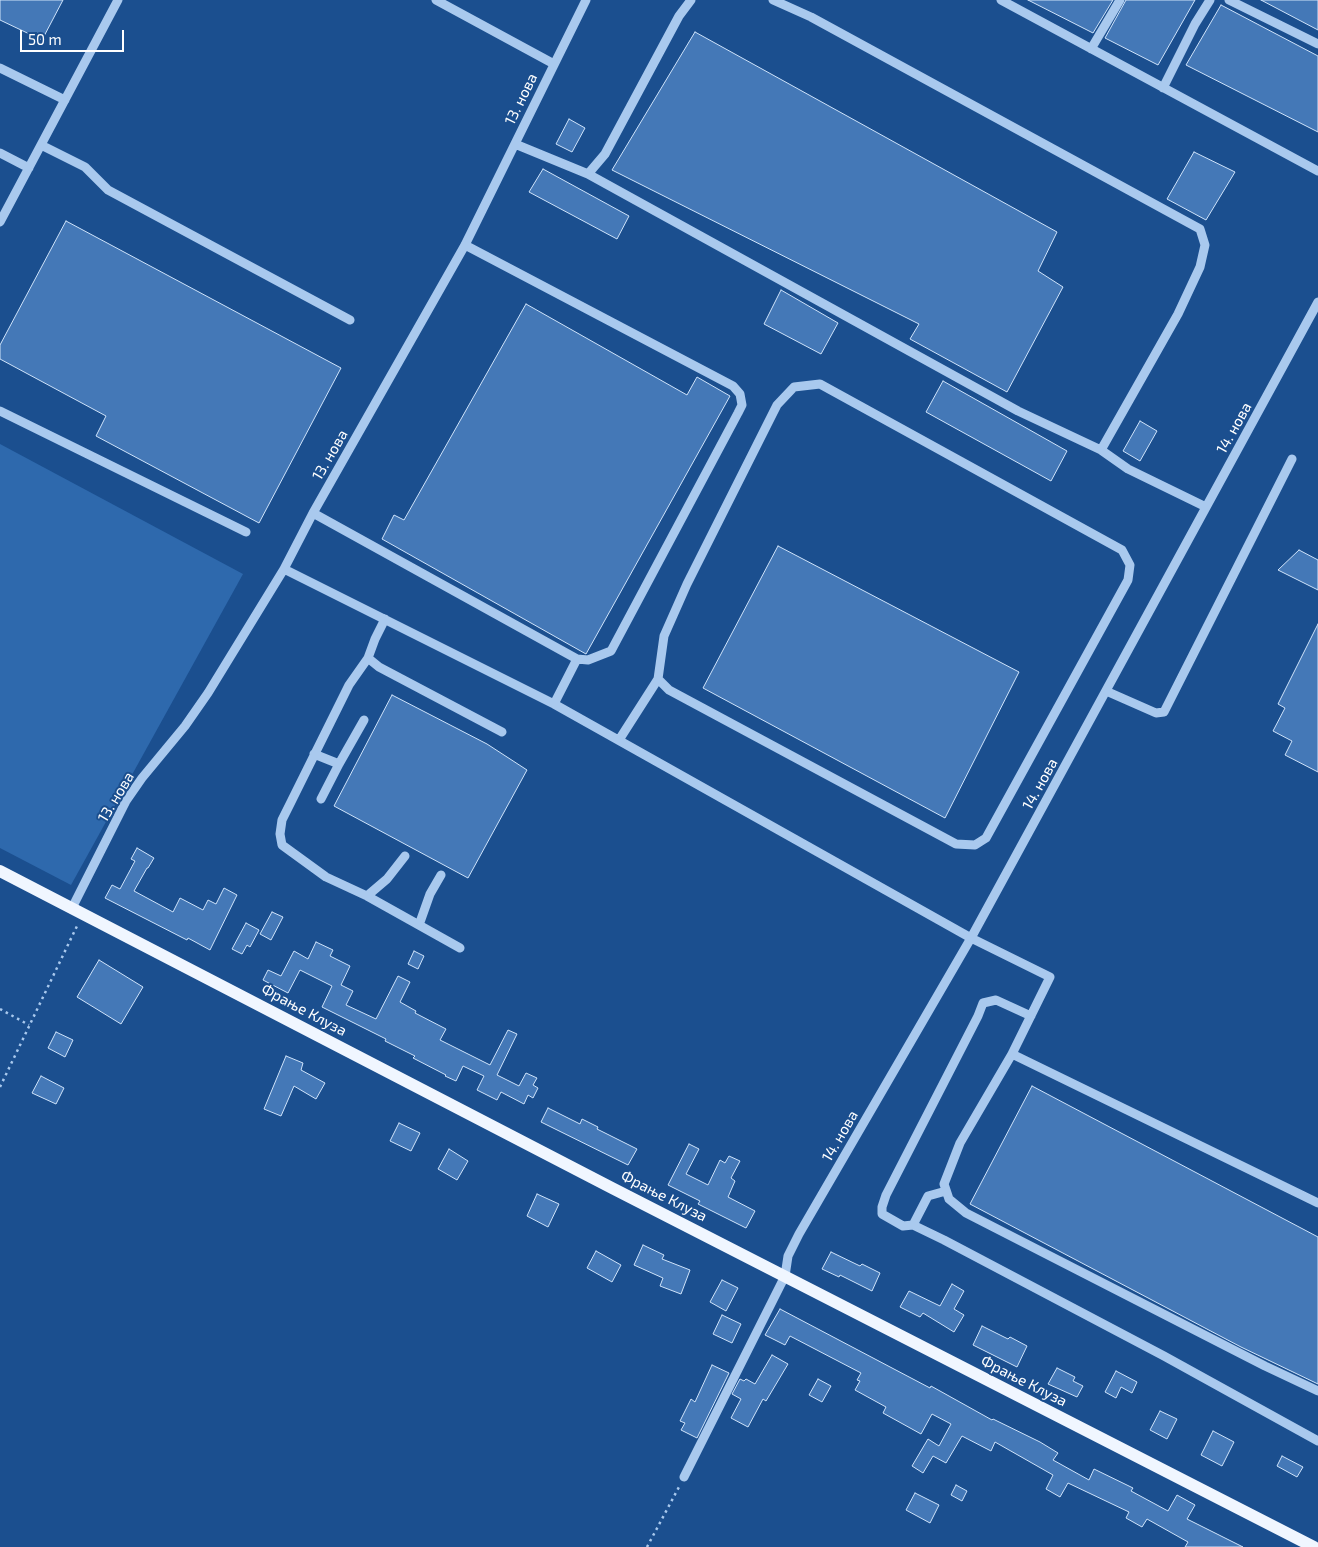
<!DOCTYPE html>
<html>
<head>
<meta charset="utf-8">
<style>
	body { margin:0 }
	#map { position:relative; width:1318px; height:1547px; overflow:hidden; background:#1b4f8f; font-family:"Exo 2",sans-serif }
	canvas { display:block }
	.scale { position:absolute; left:20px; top:30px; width:104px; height:22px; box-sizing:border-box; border:2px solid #fff; border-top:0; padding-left:6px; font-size:15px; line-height:18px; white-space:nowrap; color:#fff; -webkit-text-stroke:4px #1b4f8f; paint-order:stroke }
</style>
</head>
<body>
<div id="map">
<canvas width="1318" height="1547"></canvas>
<div class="scale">50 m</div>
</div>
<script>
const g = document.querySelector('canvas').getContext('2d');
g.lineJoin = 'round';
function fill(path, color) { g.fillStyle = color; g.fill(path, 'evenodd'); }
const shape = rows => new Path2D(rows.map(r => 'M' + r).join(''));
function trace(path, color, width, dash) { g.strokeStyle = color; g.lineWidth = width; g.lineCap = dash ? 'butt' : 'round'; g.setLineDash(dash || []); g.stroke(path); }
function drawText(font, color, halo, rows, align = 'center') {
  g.font = font + ' "Exo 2",sans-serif'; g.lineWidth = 4; g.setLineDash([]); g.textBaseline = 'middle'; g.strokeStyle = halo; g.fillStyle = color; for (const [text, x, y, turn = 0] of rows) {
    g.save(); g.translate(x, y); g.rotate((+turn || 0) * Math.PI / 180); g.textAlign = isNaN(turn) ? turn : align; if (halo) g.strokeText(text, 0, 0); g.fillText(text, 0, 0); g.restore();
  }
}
fill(shape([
	[0,444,243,574,71,885,0,848]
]), '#2e69ad');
const building = shape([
	[0,0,63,0,42,40,0,20,0,0],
	[1028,0,1113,0,1093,33,1028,0],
	[1126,0,1195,0,1158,65,1105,38,1126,0],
	[1261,0,1318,0,1318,30,1261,0],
	[1221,5,1318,56,1318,132,1186,65,1221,5],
	[695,32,1057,232,1038,271,1063,287,1007,392,910,339,919,324,612,170,695,32],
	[569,119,585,128,572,152,556,144,569,119],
	[1194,152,1235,172,1206,220,1167,199,1194,152],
	[543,169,629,216,617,239,529,192,543,169],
	[66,221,341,368,259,523,96,436,106,416,0,359,0,345,66,221],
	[781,290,838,323,821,354,764,324,781,290],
	[526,304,687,395,697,377,730,396,586,654,382,539,394,515,404,520,526,304],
	[943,381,1067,451,1051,481,926,412,943,381],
	[1140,421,1157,431,1140,461,1123,451,1140,421],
	[778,546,1019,672,945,818,703,688,778,546],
	[1299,550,1318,560,1318,590,1278,570,1299,550],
	[1318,624,1318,772,1285,755,1292,741,1273,731,1285,708,1278,704,1318,624],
	[392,695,487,744,527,770,468,878,334,806,392,695],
	[137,848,154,858,148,868,147,868,134,891,173,912,180,898,203,910,208,900,216,904,224,888,237,895,210,950,188,938,187,940,105,898,112,885,120,889,135,861,131,859,137,848],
	[272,912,283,917,271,940,260,934,272,912],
	[246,923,259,930,250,947,247,945,242,954,232,949,246,923],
	[316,942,333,950,330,956,350,966,341,985,353,991,346,1005,376,1019,398,976,410,982,400,1002,416,1011,415,1013,446,1029,440,1040,490,1065,508,1030,517,1034,497,1075,519,1086,526,1073,537,1078,533,1085,538,1088,533,1098,528,1095,524,1104,501,1092,497,1100,477,1090,484,1076,463,1066,456,1081,445,1076,446,1075,413,1058,415,1056,385,1041,386,1039,322,1007,332,986,300,970,288,993,263,980,268,970,281,976,294,951,308,959,316,942],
	[414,951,424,956,418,969,408,964,414,951],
	[99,960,143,987,121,1024,77,997,99,960],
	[56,1032,73,1040,65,1057,48,1048,56,1032],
	[286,1056,303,1063,301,1070,325,1083,316,1099,294,1086,281,1116,264,1109,286,1056],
	[41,1076,64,1088,56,1104,32,1093,41,1076],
	[1032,1086,1318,1237,1318,1384,1241,1347,970,1204,1032,1086],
	[548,1108,580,1124,582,1119,598,1127,597,1129,637,1149,628,1165,541,1122,548,1108],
	[399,1123,420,1133,411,1151,390,1141,399,1123],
	[689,1144,699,1149,686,1174,708,1185,720,1160,725,1163,729,1156,740,1161,731,1178,735,1181,728,1197,755,1211,746,1228,698,1204,700,1201,668,1185,689,1144],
	[449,1149,468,1161,457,1180,438,1169,449,1149],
	[537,1194,559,1204,548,1227,527,1216,537,1194],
	[643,1245,664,1255,662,1259,690,1270,681,1294,660,1286,663,1278,634,1265,643,1245],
	[596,1251,621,1265,612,1282,587,1268,596,1251],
	[831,1252,860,1266,862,1264,880,1273,872,1291,840,1275,839,1277,822,1269,831,1252],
	[722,1280,738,1288,726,1311,710,1302,722,1280],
	[952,1284,964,1291,954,1309,964,1315,954,1332,923,1313,920,1317,900,1307,909,1291,940,1306,952,1284],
	[780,1309,930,1388,931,1386,992,1420,993,1419,1040,1442,1058,1453,1053,1460,1089,1480,1094,1469,1133,1488,1131,1491,1168,1511,1177,1495,1195,1505,1187,1519,1243,1547,1185,1547,1188,1542,1147,1519,1142,1527,1126,1518,1129,1512,1068,1483,1060,1497,1046,1489,1053,1475,995,1442,991,1451,962,1436,946,1463,933,1456,923,1473,912,1466,928,1439,939,1446,951,1424,932,1414,921,1434,883,1413,886,1407,855,1390,860,1381,857,1380,861,1373,790,1336,785,1345,765,1335,780,1309],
	[722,1315,741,1324,732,1343,713,1334,722,1315],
	[982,1326,1008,1339,1010,1337,1027,1346,1017,1367,973,1345,982,1326],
	[772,1355,788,1364,766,1401,763,1399,748,1427,731,1418,741,1399,732,1394,740,1379,744,1381,746,1379,755,1384,772,1355],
	[712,1365,729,1373,697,1438,681,1430,685,1423,680,1421,691,1399,695,1402,712,1365],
	[1057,1368,1075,1377,1073,1381,1083,1386,1077,1397,1048,1384,1057,1368],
	[1116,1371,1137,1382,1132,1393,1121,1387,1116,1398,1105,1392,1116,1371],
	[818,1379,831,1386,822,1402,809,1395,818,1379],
	[1160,1411,1177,1419,1167,1439,1150,1430,1160,1411],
	[1213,1431,1234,1442,1222,1466,1201,1455,1213,1431],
	[1282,1456,1303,1467,1297,1477,1277,1466,1282,1456],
	[956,1485,967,1491,962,1501,951,1495,956,1485],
	[915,1493,939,1505,930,1523,906,1510,915,1493]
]);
fill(building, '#4478b7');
trace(building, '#cfe3fa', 1);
trace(shape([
	[0,1009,29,1025],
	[0,1087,77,926],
	[647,1547,679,1487]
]), '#a9c9ee', 2.5, [2.5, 4]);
trace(shape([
	[436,0,554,64],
	[773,0,811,17,1200,229,1205,245,1200,267,1178,314,1101,450],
	[1001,0,1318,171],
	[1229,0,1318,44],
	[1091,49,1120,0],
	[0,68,65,100],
	[1163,88,1195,24,1210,0],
	[515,144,588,174,1018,411,1101,450,1128,469,1206,507],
	[41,145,85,167,108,190,350,320],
	[0,153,29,168],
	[588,174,605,154,679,16,691,0],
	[0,222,118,0],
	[0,411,246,532],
	[313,513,577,659,588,660,611,651,738,413,742,405,740,394,733,386,465,245],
	[284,569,554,704,971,938,1050,977,1012,1054,1318,1203],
	[385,619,375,639,368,658,379,667,502,732],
	[368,658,349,685,289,806,282,820,280,834,282,845,326,877,367,896,460,948],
	[1106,691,1156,713,1164,712,1292,459],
	[554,704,577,659],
	[619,740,658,679,664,636,687,584,777,405,794,387,820,384,1122,550,1130,565,1128,580,986,838,975,845,956,844,669,690,658,679],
	[314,754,339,764,321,799],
	[339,764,364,720],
	[367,896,387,879,405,856],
	[72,908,126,801,142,778,185,726,208,693,284,569,313,513,465,245,586,0],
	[419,925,430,894,441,875],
	[1012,1054,960,1143,944,1184,949,1199,966,1213,1265,1366,1318,1391],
	[946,1191,928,1196,913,1225,903,1226,882,1214,882,1207,886,1195,978,1016,983,1003,996,1000,1031,1016],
	[913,1225,944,1240,1164,1356,1318,1441],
	[684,1477,785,1276,788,1256,799,1234,971,938,1318,302]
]), '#a9c9ee', 9);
trace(shape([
	[0,871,612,1188,1314,1547]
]), '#f0f6ff', 12);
drawText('15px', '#fff', '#1b4f8f', [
	["13. нова",521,99,-64],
	["14. нова",1234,428,-61],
	["13. нова",330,455,-60],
	["14. нова",1040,784,-61],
	["13. нова",116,797,-59],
	["Фрање Клуза",304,1010,28],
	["14. нова",840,1136,-60],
	["Фрање Клуза",664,1196,27],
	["Фрање Клуза",1024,1381,27]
]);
</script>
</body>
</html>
